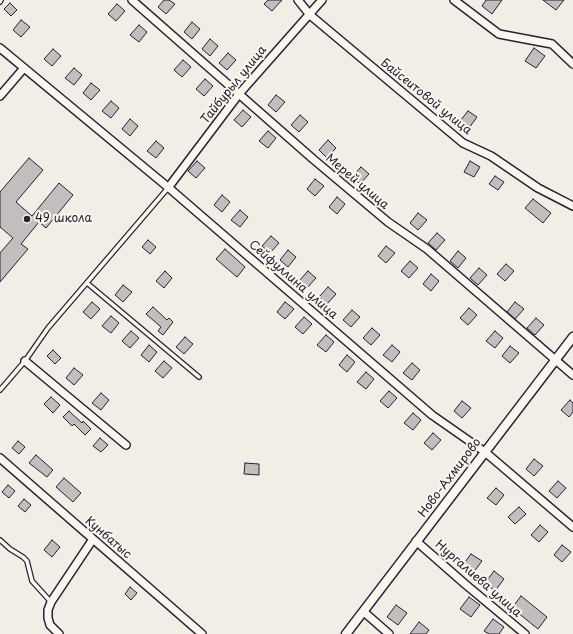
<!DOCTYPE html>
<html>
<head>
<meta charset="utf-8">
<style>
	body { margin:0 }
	canvas { display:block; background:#f2eee5 }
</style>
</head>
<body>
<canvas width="573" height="634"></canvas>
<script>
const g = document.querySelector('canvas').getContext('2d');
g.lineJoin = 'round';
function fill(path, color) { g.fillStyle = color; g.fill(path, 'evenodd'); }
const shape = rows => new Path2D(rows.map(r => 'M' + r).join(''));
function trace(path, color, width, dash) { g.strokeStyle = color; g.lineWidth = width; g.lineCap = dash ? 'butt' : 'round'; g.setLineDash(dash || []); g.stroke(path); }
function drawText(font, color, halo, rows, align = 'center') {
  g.font = font + ' "Playpen Sans",sans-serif'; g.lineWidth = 4; g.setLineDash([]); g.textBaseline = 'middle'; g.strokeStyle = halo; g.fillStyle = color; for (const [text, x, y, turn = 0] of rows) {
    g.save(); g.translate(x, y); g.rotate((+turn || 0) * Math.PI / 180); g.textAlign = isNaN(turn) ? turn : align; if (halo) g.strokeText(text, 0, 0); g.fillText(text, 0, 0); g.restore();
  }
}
const building = shape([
	[164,0,169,0,175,4,166,14,158,7,164,0],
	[268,0,282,0,272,11,264,4,268,0],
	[486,0,502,0,492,14,482,6,486,0],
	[543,0,564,0,556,10,543,0],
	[10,3,17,10,11,16,4,9,10,3],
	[117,4,125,11,116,21,108,14,117,4],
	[21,20,30,27,21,37,13,30,21,20],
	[192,22,200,29,192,39,184,32,192,22],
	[139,25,147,32,139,42,130,35,139,25],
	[210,39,218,46,210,56,202,49,210,39],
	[534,48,545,56,536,68,525,61,534,48],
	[53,49,61,56,52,66,44,59,53,49],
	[228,53,236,60,227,70,219,63,228,53],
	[183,60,191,67,182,77,174,70,183,60],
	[74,68,82,75,74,85,65,78,74,68],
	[205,79,213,86,204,96,196,89,205,79],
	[91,83,100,90,91,100,83,93,91,83],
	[276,95,285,102,276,112,268,105,276,95],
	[111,101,119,108,111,118,102,111,111,101],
	[243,110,251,117,242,127,234,120,243,110],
	[468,111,477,117,469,128,460,121,468,111],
	[300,115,308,122,299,132,291,125,300,115],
	[130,119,138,126,130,136,122,129,130,119],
	[268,131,276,138,268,148,259,141,268,131],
	[328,140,336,148,327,158,319,150,328,140],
	[156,141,164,148,156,158,147,151,156,141],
	[29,158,43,170,16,202,32,216,59,183,73,195,46,228,39,222,21,244,28,249,0,282,0,253,13,238,0,227,0,192,29,158],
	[197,161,205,168,196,178,188,171,197,161],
	[470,161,480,167,474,177,464,172,470,161],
	[361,167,369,174,360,184,352,177,361,167],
	[495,176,504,182,498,190,489,184,495,176],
	[315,179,324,186,315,196,307,189,315,179],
	[222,195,230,202,222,212,214,205,222,195],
	[337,197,345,204,337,214,329,207,337,197],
	[533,199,551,213,543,223,525,208,533,199],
	[240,210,248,217,240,227,231,220,240,210],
	[418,213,427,220,418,230,410,223,418,213],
	[437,233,445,240,436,250,428,243,437,233],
	[271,236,279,243,270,253,262,246,271,236],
	[148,240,156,247,150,254,142,247,148,240],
	[386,246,395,253,386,263,378,256,386,246],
	[225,249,245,267,237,277,216,259,225,249],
	[288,250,296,257,288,267,280,260,288,250],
	[458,251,466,258,458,268,450,261,458,251],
	[410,261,418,268,409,278,401,271,410,261],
	[506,264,514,271,505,281,497,274,506,264],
	[479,268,487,275,478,285,470,278,479,268],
	[165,271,172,278,164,288,156,281,165,271],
	[308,271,316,278,307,288,299,281,308,271],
	[431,274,439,281,431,291,423,284,431,274],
	[123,285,132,292,123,302,115,295,123,285],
	[328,287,336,294,327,304,319,297,328,287],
	[92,302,100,309,91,319,83,312,92,302],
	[285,302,294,309,285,319,277,312,285,302],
	[515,302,524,309,515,319,507,312,515,302],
	[153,307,167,320,169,318,173,322,163,335,158,331,161,327,146,314,153,307],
	[469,308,477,315,468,325,460,318,469,308],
	[352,310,360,317,351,327,343,320,352,310],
	[111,316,119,323,111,333,102,326,111,316],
	[304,317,312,324,303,334,295,327,304,317],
	[536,318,544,325,535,335,527,328,536,318],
	[372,328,380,335,371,345,363,338,372,328],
	[131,331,139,338,130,348,122,341,131,331],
	[495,331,503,338,495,348,486,341,495,331],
	[326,335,334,342,326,352,317,345,326,335],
	[185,337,193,344,184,354,176,347,185,337],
	[149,345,157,352,149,362,141,355,149,345],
	[392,345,400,352,392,362,383,355,392,345],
	[510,346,519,353,510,363,502,356,510,346],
	[53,350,61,358,55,364,47,356,53,350],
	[347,355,355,362,347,372,339,365,347,355],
	[164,361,172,368,163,378,155,371,164,361],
	[412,363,420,370,412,380,403,373,412,363],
	[74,368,83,375,74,385,66,378,74,368],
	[366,372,374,379,366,389,357,382,366,372],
	[389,391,397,398,388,408,380,401,389,391],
	[101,393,109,400,101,410,92,403,101,393],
	[51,397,60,405,53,413,44,404,51,397],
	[570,400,573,403,573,412,569,417,561,410,570,400],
	[462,401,471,408,462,418,454,411,462,401],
	[69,411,82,423,83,421,91,429,85,435,74,424,72,426,63,417,69,411],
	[413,413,421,420,413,430,404,423,413,413],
	[433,433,441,440,432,450,424,443,433,433],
	[100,438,108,445,101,452,93,446,100,438],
	[18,441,25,447,19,454,12,448,18,441],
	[36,455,53,470,47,477,29,463,36,455],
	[534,459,543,466,534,476,526,469,534,459],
	[245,463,259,464,259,475,244,474,245,463],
	[64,478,81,493,73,502,56,487,64,478],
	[558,481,566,488,557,498,549,491,558,481],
	[8,485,15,491,9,498,2,492,8,485],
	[496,488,504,495,496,505,487,498,496,488],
	[24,499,31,505,25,512,18,506,24,499],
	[519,507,526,514,515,524,508,517,519,507],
	[540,525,548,532,539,542,531,535,540,525],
	[52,540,60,547,52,557,44,550,52,540],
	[562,545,571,552,562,562,554,555,562,545],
	[471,554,482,561,473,573,462,566,471,554],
	[494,571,504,579,495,591,485,583,494,571],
	[130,587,137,593,131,600,125,594,130,587],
	[521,596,547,617,538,629,512,608,521,596],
	[469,597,480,605,471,617,460,609,469,597],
	[396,605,407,613,398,625,387,617,396,605],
	[493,619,504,627,499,634,489,634,484,631,493,619],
	[419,622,429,630,426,634,410,634,419,622]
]);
fill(building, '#c2bebe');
trace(building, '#22223b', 1);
const service = shape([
	[0,2,1,0],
	[87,283,199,377],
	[0,390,25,361,48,328,168,188],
	[0,540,10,549,23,557,27,561,32,581,51,602]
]);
const minor = shape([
	[132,0,313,159,388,222,427,249,573,375],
	[298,0,310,15,463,143,491,156,538,188,573,206],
	[454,0,499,34,552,44,573,64],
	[0,48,169,188,432,415,485,452,573,527],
	[0,96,24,68],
	[168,188,239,94,322,0],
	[25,361,126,445],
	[0,458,202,634],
	[416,541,465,584,525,634],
	[364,612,389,634],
	[59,634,50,625,48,618,48,610,51,602,93,539]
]);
const tertiary = shape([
	[346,634,573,337]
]);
trace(service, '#22223b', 6);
trace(minor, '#22223b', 10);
trace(tertiary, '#22223b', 11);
trace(service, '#fbf7ec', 3.5);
trace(minor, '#fbf7ec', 7);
trace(tertiary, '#fbf7ec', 8);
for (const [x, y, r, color] of [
	[27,219,4,"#22223b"]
]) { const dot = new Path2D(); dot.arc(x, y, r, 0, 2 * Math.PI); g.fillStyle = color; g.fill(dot); trace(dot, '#fbf7ec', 1.5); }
drawText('12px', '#22223b', '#fbf7ec', [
	["Тайбурыл улица",234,85,-51],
	["Байсеитовой улица",426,97,39],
	["Мерей улица",357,182,40],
	["Сейфуллина улица",293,280,41],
	["Ново-Ахмирово",450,478,-53],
	["Кунбатыс",108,538,41],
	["Нургалиева улица",478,579,41]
]);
drawText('12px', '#22223b', '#fbf7ec', [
	["49 школа",35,219]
], 'left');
</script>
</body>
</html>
